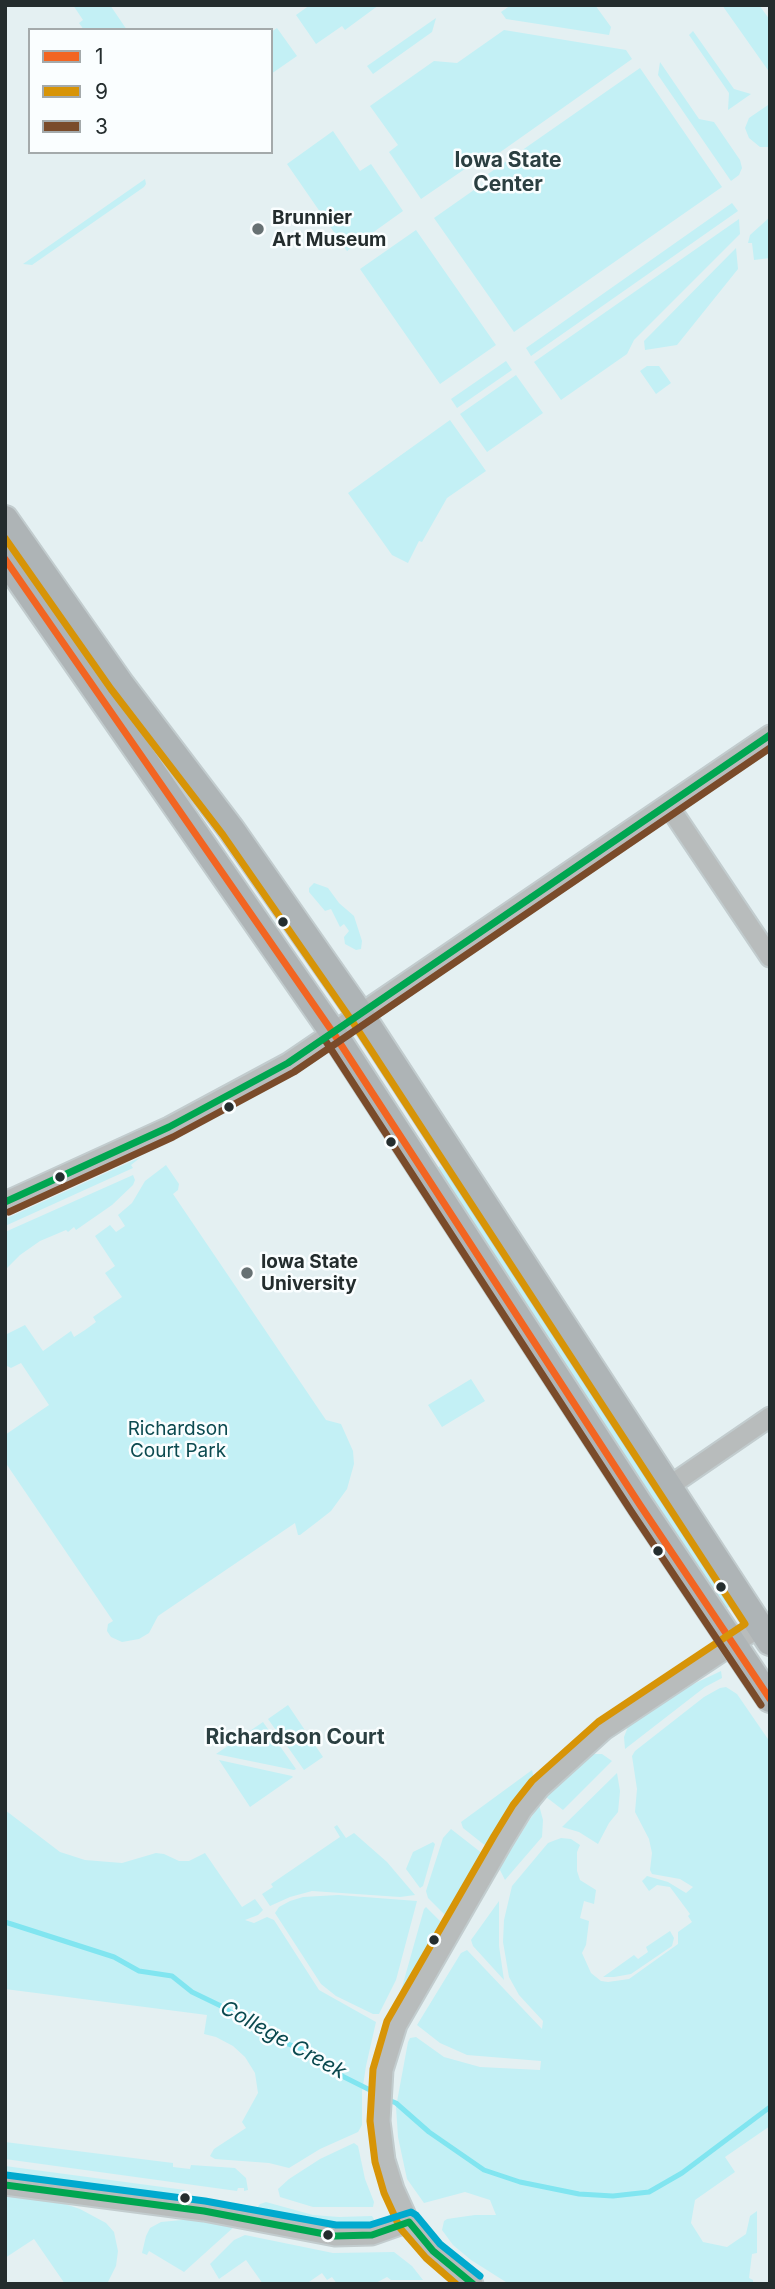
<!DOCTYPE html>
<html>
<head>
<meta charset="utf-8">
<style>
	body { margin:0 }
	#map { position:relative; width:775px; height:2289px; overflow:hidden; background:#e4f0f2; font-family:Inter,sans-serif }
	canvas { display:block }
	.frame { position:absolute; inset:0; border:7px solid #242d2e; pointer-events:none }
	.legend { position:absolute; left:28px; top:28px; width:245px; height:126px; box-sizing:border-box; background:#fafeff; border:2px solid #a4aaab; margin:0; padding:9px 12px; list-style:none; font-size:21px; color:#242d2e }
	.legend li { display:flex; align-items:center; gap:14px; height:35px }
	.legend b { width:35px; border:2px solid #a4aaab }
</style>
</head>
<body>
<div id="map">
<canvas width="775" height="2289"></canvas>
<div class="frame"></div>
<ul class="legend">
<li><b style="height:9px;background:#f26522"></b>1</li>
<li><b style="height:9px;background:#d79407"></b>9</li>
<li><b style="height:9px;background:#7a4b2a"></b>3</li>
</ul>
</div>
<script>
const g = document.querySelector('canvas').getContext('2d');
g.lineJoin = 'round';
function fill(path, color) { g.fillStyle = color; g.fill(path, 'evenodd'); }
const shape = rows => new Path2D(rows.map(r => 'M' + r).join(''));
function trace(path, color, width, dash) { g.strokeStyle = color; g.lineWidth = width; g.lineCap = dash ? 'butt' : 'round'; g.setLineDash(dash || []); g.stroke(path); }
function drawText(font, color, halo, rows, align = 'center') {
  g.font = font + ' Inter,sans-serif'; g.lineWidth = 5; g.setLineDash([]); g.textBaseline = 'middle'; g.strokeStyle = halo; g.fillStyle = color; for (const [text, x, y, turn = 0] of rows) {
    g.save(); g.translate(x, y); g.rotate((+turn || 0) * Math.PI / 180); g.textAlign = isNaN(turn) ? turn : align; if (halo) g.strokeText(text, 0, 0); g.fillText(text, 0, 0); g.restore();
  }
}
fill(shape([
	[73,5,110,5,127,30,84,30,79,23,83,20],
	[310,5,379,5,345,30,342,26,316,44,296,15],
	[511,5,595,5,611,27,609,35,506,19,501,12],
	[722,5,759,5,770,20,770,73],
	[436,18,432,32,373,74,367,66],
	[277,28,297,56,271,74,271,32],
	[504,30,626,50,632,59,482,165,478,160,421,199,389,152,398,145,370,106,434,61,457,63],
	[693,31,734,89,751,94,728,110,729,93,689,35],
	[660,62,699,119,714,122,740,160,742,168,739,175,731,181,658,75],
	[640,68,722,187,514,332,434,218,491,178,488,174],
	[770,96,770,147,760,147,749,138,745,128,749,118,768,105],
	[333,131,360,171,371,164,403,211,347,251,287,164],
	[145,179,146,184,144,187,32,265,23,264],
	[732,203,738,211,531,356,526,348],
	[770,217,770,258,754,260,752,243,748,243,750,235],
	[739,219,740,234,634,340,627,354,561,400,534,362],
	[416,230,496,345,440,384,360,269],
	[736,248,738,269,677,345,645,350,644,341],
	[506,361,512,370,457,408,451,399],
	[647,366,659,366,671,383,656,394,640,371],
	[516,375,543,413,487,452,460,414],
	[450,420,486,471,447,498,422,542,419,541,408,563,392,555,348,493],
	[314,883,328,888,339,903,354,916,362,941,361,949,356,950,345,944,344,937,349,931,344,924,340,927,331,909,325,911,309,892,309,888],
	[141,1157,131,1165,133,1168,5,1226,5,1219],
	[166,1165,179,1184,178,1190,173,1194,326,1420,341,1424,353,1451,354,1464,347,1489,331,1511,317,1522,300,1535,298,1535,295,1523,158,1616,149,1633,139,1639,122,1642,111,1637,107,1631,108,1624,113,1621,5,1462,5,1435,49,1405,21,1363,11,1368,5,1365,5,1335,25,1325,43,1351,71,1331,74,1337,85,1330,96,1322,93,1317,122,1297,105,1273,115,1266,95,1236,110,1225,116,1232,125,1226,118,1215,132,1203,145,1181],
	[440,1166,456,1183,732,1605,722,1612,436,1169],
	[133,1175,135,1180,133,1185,112,1205,76,1230,74,1227,68,1232,66,1230,40,1241,20,1255,5,1270,5,1232],
	[471,1379,485,1401,442,1427,428,1405],
	[721,1671,722,1678,705,1687,625,1749,624,1737,629,1724,666,1697],
	[726,1687,737,1694,770,1742,770,2126,725,2157,735,2172,695,2200,691,2223,703,2242,727,2247,746,2234,750,2216,757,2211,757,2253,752,2254,749,2278,753,2280,753,2284,509,2284,471,2260,453,2245,442,2230,444,2221,447,2219,475,2215,496,2215,490,2200,465,2192,424,2203,407,2179,398,2137,396,2107,408,2042,410,2038,416,2037,444,2057,480,2067,540,2070,541,2061,467,2055,440,2043,417,2025,461,1953,467,1950,542,2029,543,2021,519,1995,509,1977,503,1942,504,1920,512,1886,548,1843,553,1841,561,1838,571,1839,580,1845,577,1852,577,1871,580,1880,596,1890,594,1904,584,1901,580,1918,589,1921,586,1945,582,1953,591,1973,601,1981,608,1982,629,1979,678,1944,678,1932,692,1922,688,1916,690,1914,670,1887,657,1885,649,1891,642,1881,647,1876,668,1882,686,1893,693,1887,680,1879,652,1874,650,1870,652,1853,649,1839,635,1812,637,1789,632,1756,635,1751,704,1697,720,1688],
	[288,1705,323,1757,304,1770,268,1719],
	[263,1722,296,1769,294,1770,216,1754],
	[591,1754,602,1754,612,1761,563,1810,546,1797],
	[219,1760,292,1776,293,1777,250,1807],
	[532,1770,534,1778,511,1806,487,1847,463,1828,461,1822],
	[617,1773,620,1791,618,1812,609,1823,598,1844,579,1832,562,1827],
	[539,1805,543,1820,542,1837,505,1880,499,1868],
	[5,1810,60,1852,85,1860,122,1863,156,1853,164,1854,179,1861,189,1861,205,1853,242,1907,255,1899,263,1910,258,1915,245,1920,254,1923,267,1917,274,1920,319,1990,376,2022,366,2066,362,2092,362,2125,358,2132,320,2149,289,2168,269,2163,215,2159,210,2156,214,2149,246,2128,242,2122,258,2093,255,2073,245,2057,233,2046,216,2037,204,2034,207,2015,5,1989],
	[337,1825,346,1838,354,1833,387,1862,415,1895,400,1897,312,1891,290,1897,270,1906,262,1894,273,1887,271,1884,340,1837,334,1827],
	[451,1829,483,1854,446,1916,428,1898,426,1891,443,1838],
	[433,1842,435,1844,423,1886,420,1888,406,1869,413,1852],
	[338,1895,417,1901,396,1980,379,2014,373,2014,336,1996,321,1984,275,1913,279,1907,290,1901,303,1897],
	[499,1901,499,1946,504,1980,473,1946,471,1940],
	[426,1907,441,1922,399,1998,424,1909],
	[670,1931,674,1938,672,1946,631,1974,614,1977,603,1977,634,1955,638,1959,648,1952,646,1947],
	[5,2142,173,2163,173,2167,190,2169,191,2165,235,2168,246,2178,248,2190,244,2191,244,2188,238,2188,237,2191,5,2159],
	[354,2143,358,2146,365,2179,374,2202,373,2207,313,2207,280,2197,278,2189,289,2179,320,2159],
	[5,2166,185,2190,184,2198,5,2175],
	[5,2194,56,2201,80,2209,106,2223,114,2232,118,2251,116,2266,107,2284,65,2284,34,2239,5,2258],
	[266,2202,313,2215,339,2217,372,2216,375,2221,347,2225,309,2222,257,2208,260,2204],
	[182,2220,196,2220,235,2226,184,2272,149,2251,147,2255,142,2253,146,2236,150,2228,161,2222],
	[245,2235,333,2253,394,2252,412,2266,423,2280,391,2280,387,2277,374,2284,337,2284,332,2277,327,2280,322,2273,306,2284,263,2284,246,2260,219,2279,210,2264,234,2240]
]), '#c3f0f5');
trace(shape([
	[5,1922,114,1957,139,1971,172,1976,192,1992,221,2006,274,2039,302,2049,344,2077,378,2094],
	[386,2099,396,2103,429,2132,484,2170,520,2182,579,2194,613,2196,649,2192,682,2173,770,2107]
]), '#81e5f0', 5);
const minor = shape([
	[668,805,770,957],
	[5,1202,169,1127,288,1063,770,735],
	[668,1487,770,1417],
	[5,2185,204,2211,335,2236,372,2235,409,2222],
	[473,2284,433,2251,409,2222,394,2189,385,2160,380,2121,383,2070,397,2025,503,1841,522,1810,540,1788,604,1730,759,1627]
]);
const major = shape([
	[5,519,120,683,231,829,361,1015,770,1642],
	[5,559,334,1034,640,1505,770,1699]
]);
trace(minor, '#c2ccce', 23);
trace(major, '#c2ccce', 30);
trace(minor, '#b8bcbc', 19);
trace(major, '#aeb4b6', 26);
trace(shape([
	[5,559,334,1034,640,1505,770,1699]
]), '#f26522', 7);
trace(shape([
	[5,538,111,689,223,835,352,1021,745,1624,598,1722,532,1781,513,1805,494,1836,387,2021,373,2069,370,2121,375,2162,384,2193,400,2228,426,2258,456,2284]
]), '#d79407', 7);
trace(shape([
	[325,1040,631,1511,761,1705],
	[9,1212,173,1137,294,1072,770,748]
]), '#7a4b2a', 7);
trace(shape([
	[5,1202,169,1127,288,1063,770,735],
	[5,2185,204,2211,335,2236,372,2235,409,2222,433,2251,473,2284]
]), '#00a651', 7);
trace(shape([
	[6,2175,205,2201,336,2225,370,2225,411,2212,416,2215,440,2244,480,2276]
]), '#00a9ce', 7);
for (const [x, y, r, color] of [
	[258,229,7,"#677173"],
	[283,922,6,"#242d2e"],
	[229,1107,6,"#242d2e"],
	[391,1142,6,"#242d2e"],
	[60,1177,6,"#242d2e"],
	[247,1273,7,"#677173"],
	[658,1551,6,"#242d2e"],
	[721,1587,6,"#242d2e"],
	[434,1940,6,"#242d2e"],
	[185,2198,6,"#242d2e"],
	[328,2235,6,"#242d2e"]
]) { const dot = new Path2D(); dot.arc(x, y, r, 0, 2 * Math.PI); g.fillStyle = color; g.fill(dot); trace(dot, '#fafeff', 2.5); }
drawText('bold 19px', '#242d2e', '#fafeff', [
	["Brunnier",272,218],
	["Art Museum",272,240],
	["Iowa State",261,1262],
	["University",261,1284]
], 'left');
drawText('19px', '#0b4a50', '#fafeff', [
	["Richardson",178,1429],
	["Court Park",178,1451]
]);
drawText('bold 21px', '#2b3f41', '#fafeff', [
	["Iowa State",508,161],
	["Center",508,185],
	["Richardson Court",295,1738]
]);
drawText('italic 21px', '#0a494f', '#fafeff', [
	["College Creek",283,2040,29]
]);
</script>
</body>
</html>
